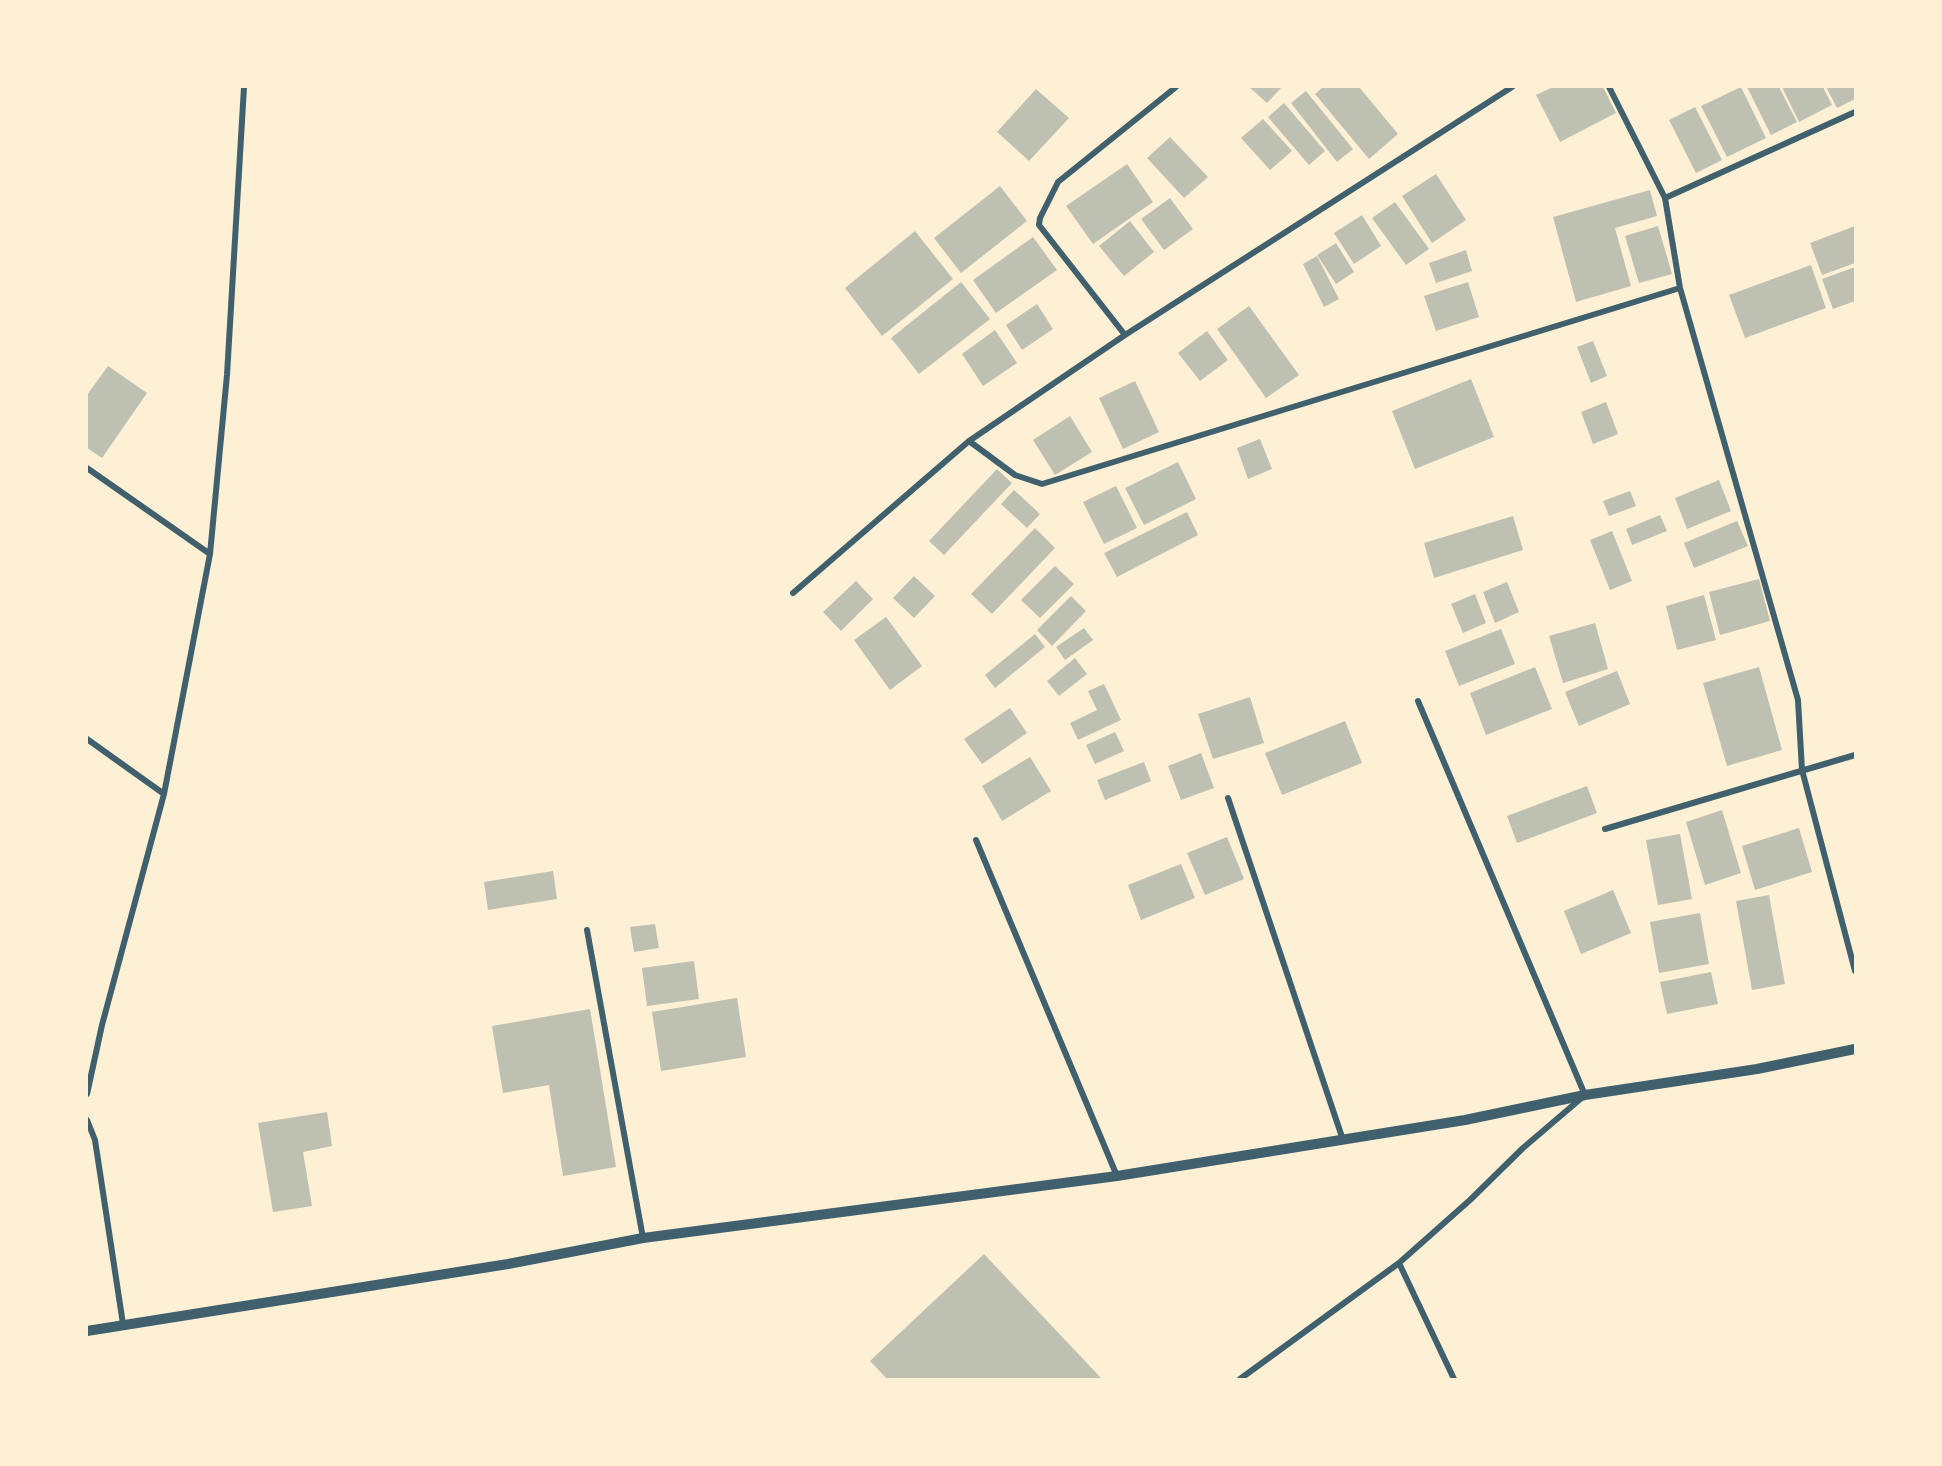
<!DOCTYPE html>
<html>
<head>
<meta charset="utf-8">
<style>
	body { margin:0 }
	#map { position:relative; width:1942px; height:1466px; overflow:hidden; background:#fdf0d5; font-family:"PT Sans Narrow",sans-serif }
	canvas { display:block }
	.frame { position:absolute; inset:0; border:88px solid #fdf0d5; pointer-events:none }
</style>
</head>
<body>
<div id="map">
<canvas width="1942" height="1466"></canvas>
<div class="frame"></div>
</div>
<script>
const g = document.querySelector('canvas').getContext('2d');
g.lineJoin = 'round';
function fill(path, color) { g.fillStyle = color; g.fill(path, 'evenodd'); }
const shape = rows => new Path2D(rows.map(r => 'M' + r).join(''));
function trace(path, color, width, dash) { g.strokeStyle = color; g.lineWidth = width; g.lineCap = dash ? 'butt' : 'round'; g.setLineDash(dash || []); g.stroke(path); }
fill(shape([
	[1249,87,1282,87,1267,103],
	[1323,87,1359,87,1398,134,1369,159,1315,94],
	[1553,87,1603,87,1616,113,1560,142,1536,95],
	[1741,87,1766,138,1727,157,1701,106],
	[1747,87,1779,87,1797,122,1771,135],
	[1782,87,1823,87,1832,105,1799,122],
	[1826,87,1855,87,1855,99,1837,108],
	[1036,89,1069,118,1029,161,997,132],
	[1306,91,1353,149,1337,162,1291,103],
	[1284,103,1325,151,1309,165,1268,117],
	[1695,107,1722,160,1696,173,1669,120],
	[1263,119,1292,151,1270,170,1241,138],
	[1170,137,1208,177,1184,198,1147,158],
	[1127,164,1153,202,1093,244,1066,206],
	[1436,174,1466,220,1432,243,1402,196],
	[1000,186,1027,221,961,273,934,238],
	[1650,190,1657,216,1615,228,1631,286,1576,302,1553,217],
	[1170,198,1193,229,1164,250,1141,219],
	[1395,202,1429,249,1406,265,1372,218],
	[1362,215,1381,246,1354,264,1334,233],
	[1130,221,1154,252,1124,276,1099,246],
	[1658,226,1672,274,1639,283,1625,236],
	[1855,226,1855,263,1822,275,1810,243],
	[915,231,953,279,882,336,845,288],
	[1033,237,1057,270,996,313,973,280],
	[1336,243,1354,272,1336,284,1317,255],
	[1466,250,1472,271,1436,283,1429,263],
	[1317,256,1339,299,1324,307,1303,264],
	[1811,265,1826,308,1745,338,1729,295],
	[1855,267,1855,301,1833,309,1822,279],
	[961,282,990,319,919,374,891,338],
	[1468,282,1479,317,1436,331,1424,296],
	[1037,304,1053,329,1022,350,1006,325],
	[1249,306,1299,375,1266,398,1217,329],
	[995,330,1017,363,983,386,962,354],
	[1207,331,1228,360,1200,381,1178,353],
	[1593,341,1607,376,1591,383,1577,347],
	[108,366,147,393,102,458,87,448,87,395],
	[1471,379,1494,437,1415,469,1392,411],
	[1135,381,1159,432,1123,449,1099,398],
	[1606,402,1618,434,1593,444,1581,412],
	[1070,416,1092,452,1055,475,1033,440],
	[1260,439,1272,469,1248,479,1237,448],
	[1178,462,1196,499,1144,525,1125,488],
	[997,469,1012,483,944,555,929,541],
	[1719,480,1731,511,1687,529,1675,498],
	[1116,486,1137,528,1104,544,1083,502],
	[1014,490,1040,514,1027,528,1001,504],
	[1630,491,1636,506,1609,516,1603,501],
	[1187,512,1198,535,1117,577,1104,553],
	[1660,515,1667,531,1632,545,1626,529],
	[1513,516,1523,550,1434,578,1424,543],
	[1737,521,1748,546,1694,568,1684,543],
	[1035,528,1055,548,992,614,971,594],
	[1612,531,1632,581,1610,590,1590,540],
	[1055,566,1074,584,1040,618,1021,600],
	[914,576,935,596,914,618,893,598],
	[1759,579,1770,621,1720,635,1709,592],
	[856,581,873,599,841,631,823,612],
	[1507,582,1519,612,1495,623,1483,592],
	[1475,594,1486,623,1463,633,1451,604],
	[1704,595,1716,640,1677,650,1666,606],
	[1071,596,1086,611,1052,646,1037,630],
	[886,617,922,666,890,690,854,640],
	[1595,623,1608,669,1563,683,1549,636],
	[1084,628,1093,640,1065,660,1056,647],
	[1501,629,1515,664,1459,686,1445,651],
	[1035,634,1045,647,995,688,985,675],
	[1075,658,1087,674,1059,696,1047,681],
	[1535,667,1552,709,1486,735,1470,693],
	[1759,667,1782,750,1727,766,1703,683],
	[1617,671,1630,704,1579,726,1565,692],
	[1104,684,1121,720,1078,740,1070,723,1097,710,1088,691],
	[1250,697,1264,743,1213,759,1198,714],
	[1010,708,1027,733,982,764,964,739],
	[1345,721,1362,763,1282,795,1265,753],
	[1115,732,1124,751,1095,764,1086,745],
	[1201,753,1214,788,1181,800,1168,766],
	[1030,757,1051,791,1002,821,982,786],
	[1144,762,1151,781,1105,800,1097,780],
	[1587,786,1597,813,1517,843,1507,816],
	[1722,810,1741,873,1705,885,1686,822],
	[1799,828,1812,872,1755,890,1742,846],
	[1680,834,1692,899,1658,905,1646,840],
	[1227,837,1244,879,1205,895,1187,853],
	[1181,864,1195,898,1141,920,1128,885],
	[553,871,557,899,488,910,484,882],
	[1613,890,1631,933,1581,954,1564,911],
	[1769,895,1785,984,1752,990,1736,901],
	[1700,913,1709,964,1659,973,1650,922],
	[655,924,659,948,634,952,630,927],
	[694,961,699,999,647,1006,642,968],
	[1711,972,1718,1004,1667,1014,1660,982],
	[737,998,746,1057,661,1071,652,1012],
	[590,1009,616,1167,563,1176,549,1085,503,1093,492,1026],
	[327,1112,332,1146,303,1152,312,1206,273,1212,258,1123],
	[984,1254,1102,1379,887,1379,870,1361]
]), '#bec0b2');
trace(shape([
	[1609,87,1665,198,1680,288,1798,700,1802,770,1855,971],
	[1665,198,1855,112],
	[1125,335,1039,225,1040,218,1058,182,1176,87],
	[969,441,1015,475,1042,484,1680,288],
	[87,468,210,554],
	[793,593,969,441,1125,335,1512,87],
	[87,739,164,794],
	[1228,798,1343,1140],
	[1605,829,1855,755],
	[976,840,1117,1176],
	[587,930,643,1238],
	[87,1094,102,1025,164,794,210,554,227,375,244,87],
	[87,1120,95,1140,123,1324],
	[1399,1263,1454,1379],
	[1240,1379,1399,1263,1470,1200,1523,1148,1585,1095,1418,701]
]), '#3f606c', 6);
trace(shape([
	[87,1331,508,1264,643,1238,1117,1176,1465,1120,1585,1095,1757,1069,1855,1049]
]), '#3f606c', 10);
</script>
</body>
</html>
